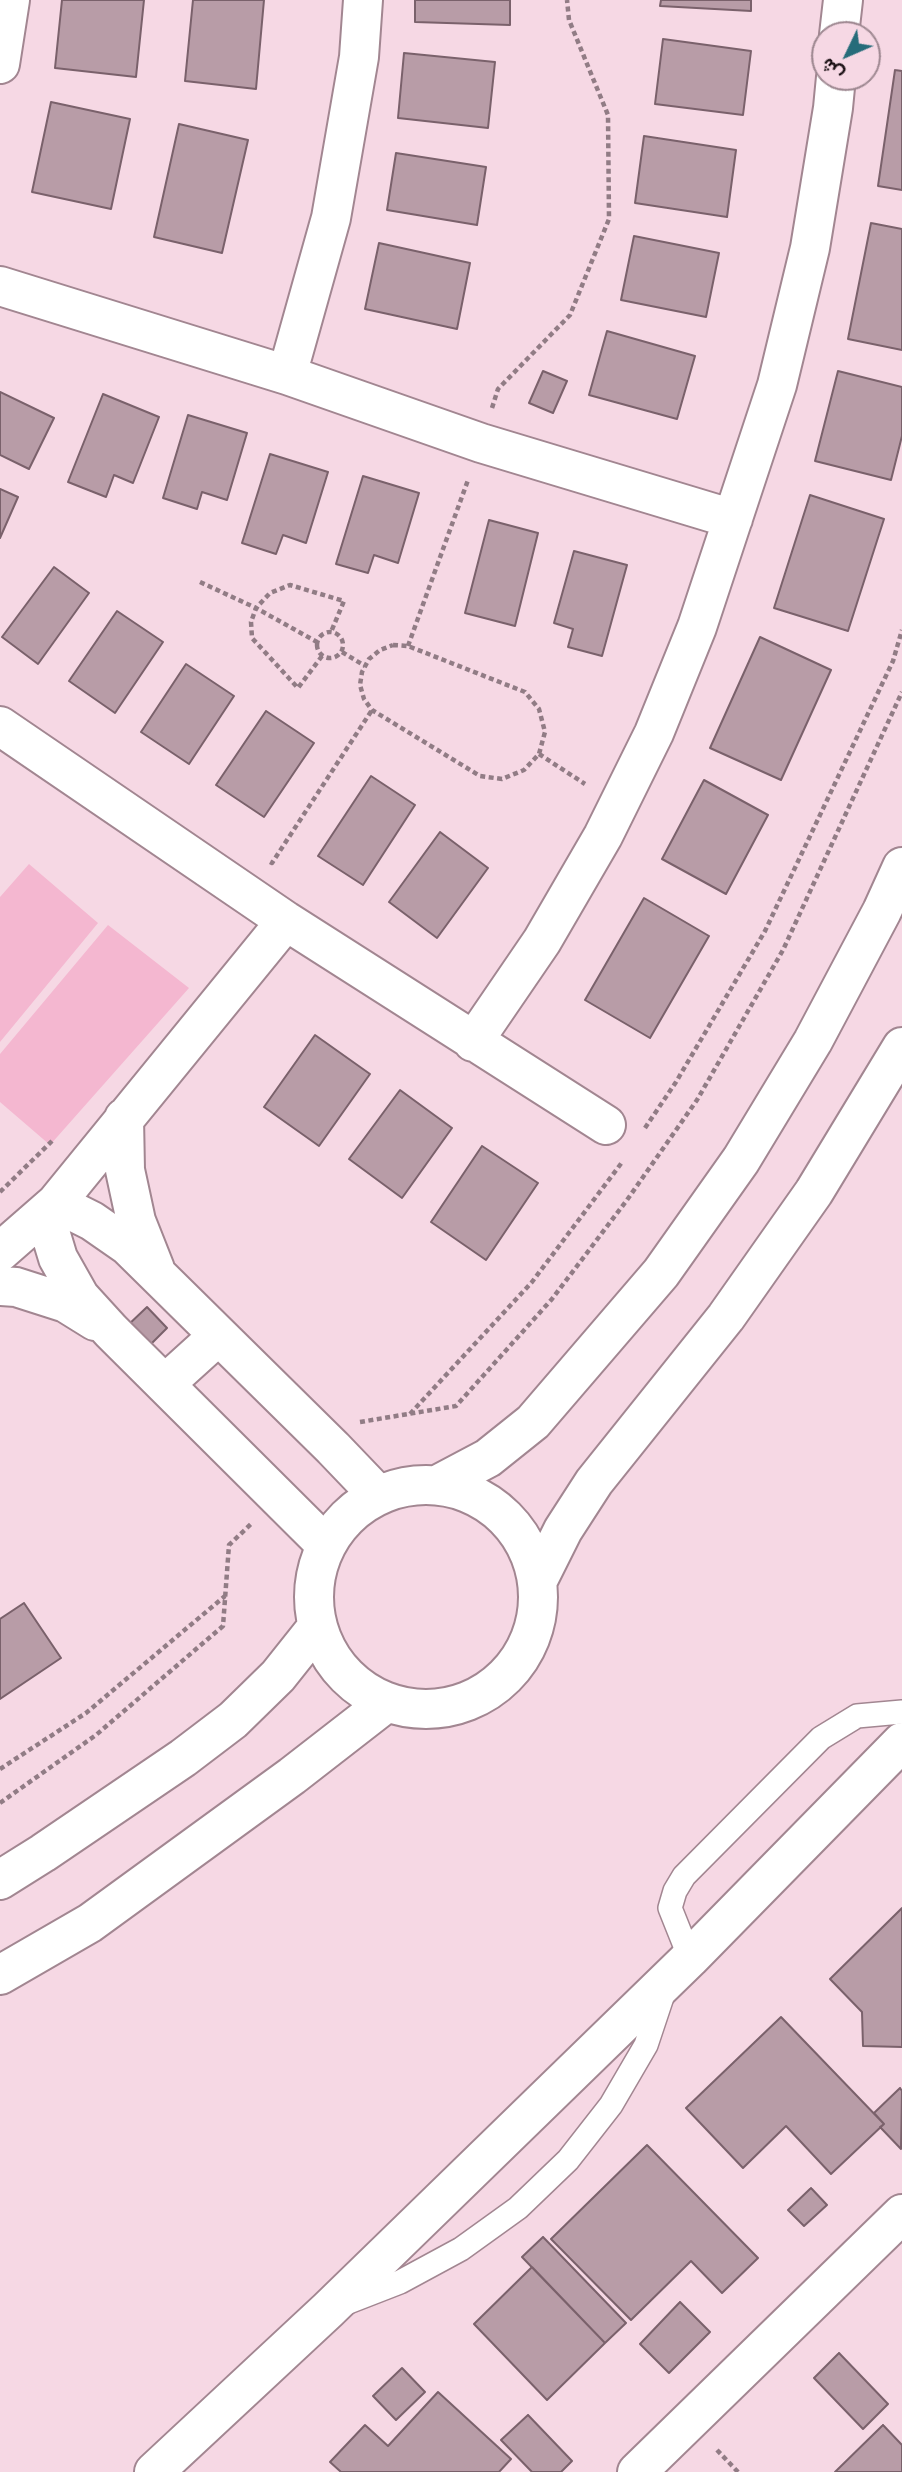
<!DOCTYPE html>
<html>
<head>
<meta charset="utf-8">
<style>
	body { margin:0 }
	#map { position:relative; width:902px; height:2472px; overflow:hidden; background:#f6d8e4; font-family:Roboto,Vazirmatn,sans-serif }
	canvas { display:block }
	.north { position:absolute; left:811px; top:21px; width:70px; height:70px; box-sizing:border-box; background:#f6d8e4; border:2px solid #9d8790; border-radius:50%; rotate:226deg; font-size:19px; font-weight:700; line-height:28px; text-align:center; color:#180e12 }
	.north::after { content:''; display:block; margin:auto; width:24px; height:32px; background:#266c7a; clip-path:polygon(50% 0,100% 100%,50% 72%,0 100%) }
</style>
</head>
<body>
<div id="map">
<canvas width="902" height="2472"></canvas>
<div class="north">ش</div>
</div>
<script>
const c = document.querySelector('canvas').getContext('2d');
c.lineJoin = 'round';
function fillPath(path, color) { c.fillStyle = color; c.fill(path, 'evenodd'); }
const toPath = rows => new Path2D(rows.map(r => 'M' + r).join(''));
function strokePath(path, color, width, dash) { c.strokeStyle = color; c.lineWidth = width; c.lineCap = dash ? 'butt' : 'round'; c.setLineDash(dash || []); c.stroke(path); }
const green = toPath([
	[29,864,98,923,0,1042,0,897],
	[108,925,189,988,50,1145,0,1102,0,1054]
]);
const building = toPath([
	[62,0,144,0,136,77,55,68,62,0],
	[193,0,264,0,256,89,185,81,193,0],
	[415,0,510,0,510,25,415,22,415,0],
	[661,0,751,0,751,11,660,6,661,0],
	[663,39,751,51,743,115,655,104,663,39],
	[404,53,495,62,488,128,398,118,404,53],
	[895,70,902,71,902,190,878,186,895,70],
	[51,102,130,119,111,209,32,192,51,102],
	[179,124,248,140,222,253,154,237,179,124],
	[644,136,736,150,727,217,635,203,644,136],
	[396,153,486,167,477,225,387,210,396,153],
	[871,223,902,229,902,350,848,339,871,223],
	[634,236,719,253,706,317,621,300,634,236],
	[379,243,470,263,457,329,365,309,379,243],
	[607,331,695,356,677,419,589,395,607,331],
	[543,371,567,381,553,413,529,403,543,371],
	[838,371,902,387,902,436,891,480,815,461,838,371],
	[0,392,54,418,29,469,0,455,0,392],
	[103,394,159,417,133,483,114,475,106,497,68,482,103,394],
	[188,415,247,433,227,500,202,492,197,509,163,498,188,415],
	[270,454,328,472,306,543,283,535,276,554,242,543,270,454],
	[363,476,419,493,398,563,374,555,368,573,336,564,363,476],
	[0,489,18,497,0,538,0,489],
	[810,495,884,519,848,631,774,608,810,495],
	[489,520,538,533,515,626,465,613,489,520],
	[574,551,627,565,602,656,568,647,573,629,554,623,574,551],
	[54,567,89,593,38,664,2,637,54,567],
	[117,611,163,642,115,713,69,681,117,611],
	[760,637,831,670,781,780,710,748,760,637],
	[186,664,234,696,189,764,141,732,186,664],
	[266,711,314,743,264,817,216,785,266,711],
	[371,776,415,805,363,885,318,856,371,776],
	[704,780,768,815,726,894,662,859,704,780],
	[440,832,488,868,437,938,389,902,440,832],
	[644,898,709,936,650,1038,585,1000,644,898],
	[315,1035,370,1074,319,1146,264,1107,315,1035],
	[400,1090,452,1128,402,1198,349,1159,400,1090],
	[482,1146,538,1183,486,1260,431,1222,482,1146],
	[147,1307,167,1328,146,1349,126,1327,147,1307],
	[24,1603,61,1658,0,1699,0,1619,24,1603],
	[902,1908,902,2047,863,2046,862,2012,830,1979,902,1908],
	[781,2017,884,2124,831,2174,786,2126,743,2168,686,2108,781,2017],
	[900,2088,902,2091,901,2149,880,2127,884,2124,874,2113,900,2088],
	[647,2145,758,2258,722,2293,691,2261,631,2320,551,2239,647,2145],
	[811,2188,827,2205,804,2226,788,2210,811,2188],
	[543,2237,626,2323,605,2343,522,2257,543,2237],
	[532,2267,605,2343,547,2400,474,2324,532,2267],
	[680,2302,710,2332,669,2373,640,2344,680,2302],
	[839,2353,888,2404,863,2429,814,2378,839,2353],
	[402,2368,425,2392,396,2420,373,2396,402,2368],
	[438,2392,511,2459,499,2472,341,2472,330,2462,365,2425,388,2446,438,2392],
	[528,2415,572,2461,561,2472,532,2472,501,2440,528,2415],
	[883,2425,902,2445,902,2472,835,2472,883,2425]
]);
const path = toPath([
	[492,408,498,389,570,315,609,219,608,115,569,20,567,0],
	[200,582,256,608,317,642],
	'317 645a13 13 0 1 1 26 0a13 13 0 1 1-26 0Z',
	[393,645,408,646,525,692,539,709,545,732,539,754,524,770,502,779,480,776,372,710,364,699,360,685,362,672,369,659,380,650,393,645],
	[408,646,468,480],
	[342,652,365,666],
	[322,656,298,688,252,638,251,622,256,608,270,593,290,585,344,601,331,632],
	[539,754,585,784],
	[270,862,272,863,372,710],
	[645,1128,676,1082,765,931,893,661,902,630],
	[0,1192,52,1141],
	[410,1414,532,1282,623,1161],
	[360,1422,456,1406,552,1299,627,1200,697,1100,783,950,902,692],
	[0,1769,86,1713,225,1596],
	[0,1803,96,1735,223,1626,229,1545,251,1524],
	[717,2450,738,2472]
]);
const lane = toPath([
	[690,1958,670,1908,675,1891,684,1876,821,1738,857,1716,902,1712],
	[346,2303,400,2282,461,2249,518,2208,568,2160,611,2105,646,2045,664,1991]
]);
const street = toPath([
	[839,35,843,0],
	[0,64,10,0],
	[0,286,287,375,481,443,733,519],
	[287,375,331,218,359,57,363,0],
	[0,726,286,921,606,1125],
	[473,1042,542,941,603,836,654,733,697,627,777,385,810,248,833,108,836,77],
	[124,1118,125,1170,136,1221,155,1269],
	[56,1203,92,1221,128,1246,333,1448,378,1495],
	[45,1215,58,1258,80,1297,111,1331,326,1545],
	[0,1252,56,1203,286,921],
	[0,1286,16,1287,66,1303,95,1321],
	[165,1384,218,1336],
	[637,2472,902,2214]
]);
const secondary = toPath([
	[437,1485,488,1458,533,1422,661,1273,741,1160,813,1041,882,911,902,867],
	'314 1597a112 112 0 1 1 224 0a112 112 0 1 1-224 0Z',
	[537,1582,563,1530,594,1482,726,1317,814,1192,902,1047],
	[0,1880,43,1853,183,1758,233,1720,278,1676,317,1627],
	[0,1975,90,1923,292,1776,386,1703],
	[154,2472,328,2310,690,1958,902,1742]
]);
fillPath(green, '#f4b7d0');
fillPath(building, '#b89ca7');
strokePath(building, '#7a616b', 2);
strokePath(lane, '#a28691', 26);
strokePath(street, '#a28691', 42);
strokePath(secondary, '#a28691', 42);
strokePath(path, '#917c85', 4.5, [5, 3.5]);
strokePath(lane, '#fff', 23);
strokePath(street, '#fff', 38);
strokePath(secondary, '#fff', 38);
</script>
</body>
</html>
